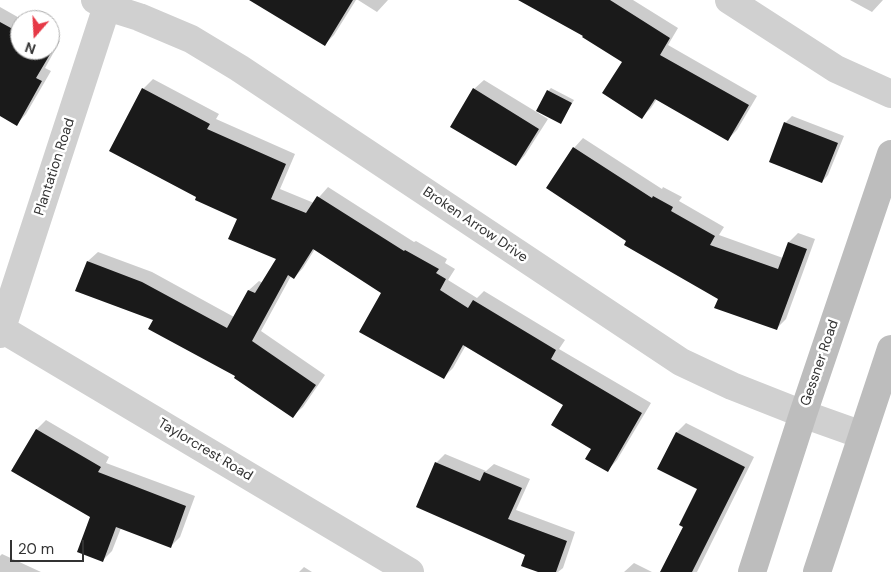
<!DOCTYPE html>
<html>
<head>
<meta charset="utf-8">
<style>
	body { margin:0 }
	#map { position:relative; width:891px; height:572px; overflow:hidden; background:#fff; font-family:"DM Sans",sans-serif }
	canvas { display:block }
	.north { position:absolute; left:10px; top:10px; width:50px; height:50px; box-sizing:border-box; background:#fff; border:1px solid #adadad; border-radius:50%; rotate:199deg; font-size:14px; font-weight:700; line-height:20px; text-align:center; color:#333 }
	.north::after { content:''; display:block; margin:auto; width:18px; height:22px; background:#e63946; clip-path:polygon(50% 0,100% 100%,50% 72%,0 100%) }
	.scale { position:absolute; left:10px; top:540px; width:74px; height:22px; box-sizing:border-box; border:2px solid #333; border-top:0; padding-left:6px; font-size:15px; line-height:18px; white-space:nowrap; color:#333; -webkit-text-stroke:4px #fff; paint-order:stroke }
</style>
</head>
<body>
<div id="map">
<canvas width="891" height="572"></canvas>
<div class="north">N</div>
<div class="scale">20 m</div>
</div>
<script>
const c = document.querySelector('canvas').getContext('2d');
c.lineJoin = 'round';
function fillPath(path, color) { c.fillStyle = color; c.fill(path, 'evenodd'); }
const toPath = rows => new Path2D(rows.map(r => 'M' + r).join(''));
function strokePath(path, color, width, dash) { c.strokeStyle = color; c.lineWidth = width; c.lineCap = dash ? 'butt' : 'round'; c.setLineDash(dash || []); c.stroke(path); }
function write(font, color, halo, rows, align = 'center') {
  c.font = font + ' "DM Sans",sans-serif'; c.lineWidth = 5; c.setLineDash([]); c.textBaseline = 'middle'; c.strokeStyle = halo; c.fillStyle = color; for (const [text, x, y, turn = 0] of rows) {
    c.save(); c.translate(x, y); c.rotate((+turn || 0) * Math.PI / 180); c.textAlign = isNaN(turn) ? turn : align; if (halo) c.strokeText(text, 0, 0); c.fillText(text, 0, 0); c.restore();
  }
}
const shadow = toPath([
	[266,0,356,0,334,35,324,45],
	[358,0,388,0,377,12],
	[520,0,633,0,678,28,668,45,757,96,737,130,728,139,657,99,651,108,642,117,624,62,585,36],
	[850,0,883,0,872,12],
	[0,7,23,20,20,20,20,50,50,50,50,35,60,41,45,68,51,71,26,114,17,124,0,115],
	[153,79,219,114,216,119,295,154,280,189,314,203,328,187,414,242,416,241,447,259,445,263,455,269,448,280,477,298,484,291,565,340,559,349,651,403,617,460,608,470,565,405,466,345,453,368,443,378,382,292,315,249,303,268,294,278,291,276,261,331,325,375,303,407,293,416,154,319,88,261,98,252,152,272,234,317,249,290,259,281,263,283,278,259,238,218,111,150,143,89],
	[484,80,548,119,525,155,516,165,474,89],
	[551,88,574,100,561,122,548,91],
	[792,116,844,136,828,175,822,182,785,123],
	[583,138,662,189,663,187,682,197,679,201,724,227,719,235,783,258,789,242,798,233,815,239,786,319,776,329,719,298,628,240,574,148],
	[46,420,109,457,106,463,195,496,180,537,171,546,121,528,112,551,103,560,91,516,36,430],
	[686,423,754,457,697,572,661,572,684,526,699,489,658,468,677,432],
	[445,454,486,471,494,464,530,479,516,510,575,532,563,568,558,572,542,572,526,554,436,463],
	[2,554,41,572,0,572,0,556],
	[634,563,652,572,624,572],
	[304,567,312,572,299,572]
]);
const building = toPath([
	[249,0,353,0,325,46],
	[518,0,610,0,670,38,660,55,749,105,728,141,655,99,642,119,602,93,622,62,582,37,583,36],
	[0,22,20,33,20,50,52,51,36,78,42,81,17,126,0,116],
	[142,88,210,124,207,129,286,164,271,199,306,213,317,196,404,251,405,250,439,269,436,273,446,279,440,290,468,308,473,300,556,350,551,359,642,413,608,472,585,459,591,449,551,425,563,405,463,345,444,379,359,332,381,293,313,249,294,279,288,275,252,341,316,385,293,418,234,378,235,376,148,329,153,320,75,291,87,261,142,282,227,328,248,290,255,293,276,259,228,239,237,219,195,200,196,197,109,151],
	[473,88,539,129,516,166,450,127],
	[547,90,572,103,561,124,536,111],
	[784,122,838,143,822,183,769,162],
	[573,147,652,198,653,196,673,207,671,211,715,236,710,245,778,269,788,242,807,249,777,330,714,308,718,299,624,245,626,241,546,188],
	[36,429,101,467,98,472,186,506,171,548,116,527,103,562,77,552,90,517,11,471],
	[676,432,745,467,692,572,660,572,683,527,679,525,697,489,657,469],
	[435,462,480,481,484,472,522,488,508,519,567,541,556,572,538,572,521,566,525,555,416,507]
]);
const street = toPath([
	[95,0,107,7,139,17,191,39,239,68,681,362,732,386,803,414,862,435],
	[729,0,836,69,891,94],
	[0,328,410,572],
	[0,334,109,0]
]);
const secondary = toPath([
	[752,572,803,414,891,154],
	[817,572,891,349]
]);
const streetNames = [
	["Plantation Road",55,167,-72],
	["Broken Arrow Drive",475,225,34],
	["Gessner Road",820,363,-71],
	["Taylorcrest Road",205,450,31]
];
fillPath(shadow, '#0003');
fillPath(building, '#1a1a1a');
strokePath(street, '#d0d0d0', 28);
strokePath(secondary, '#bdbdbd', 28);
write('14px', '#333', '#fff', streetNames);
</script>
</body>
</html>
